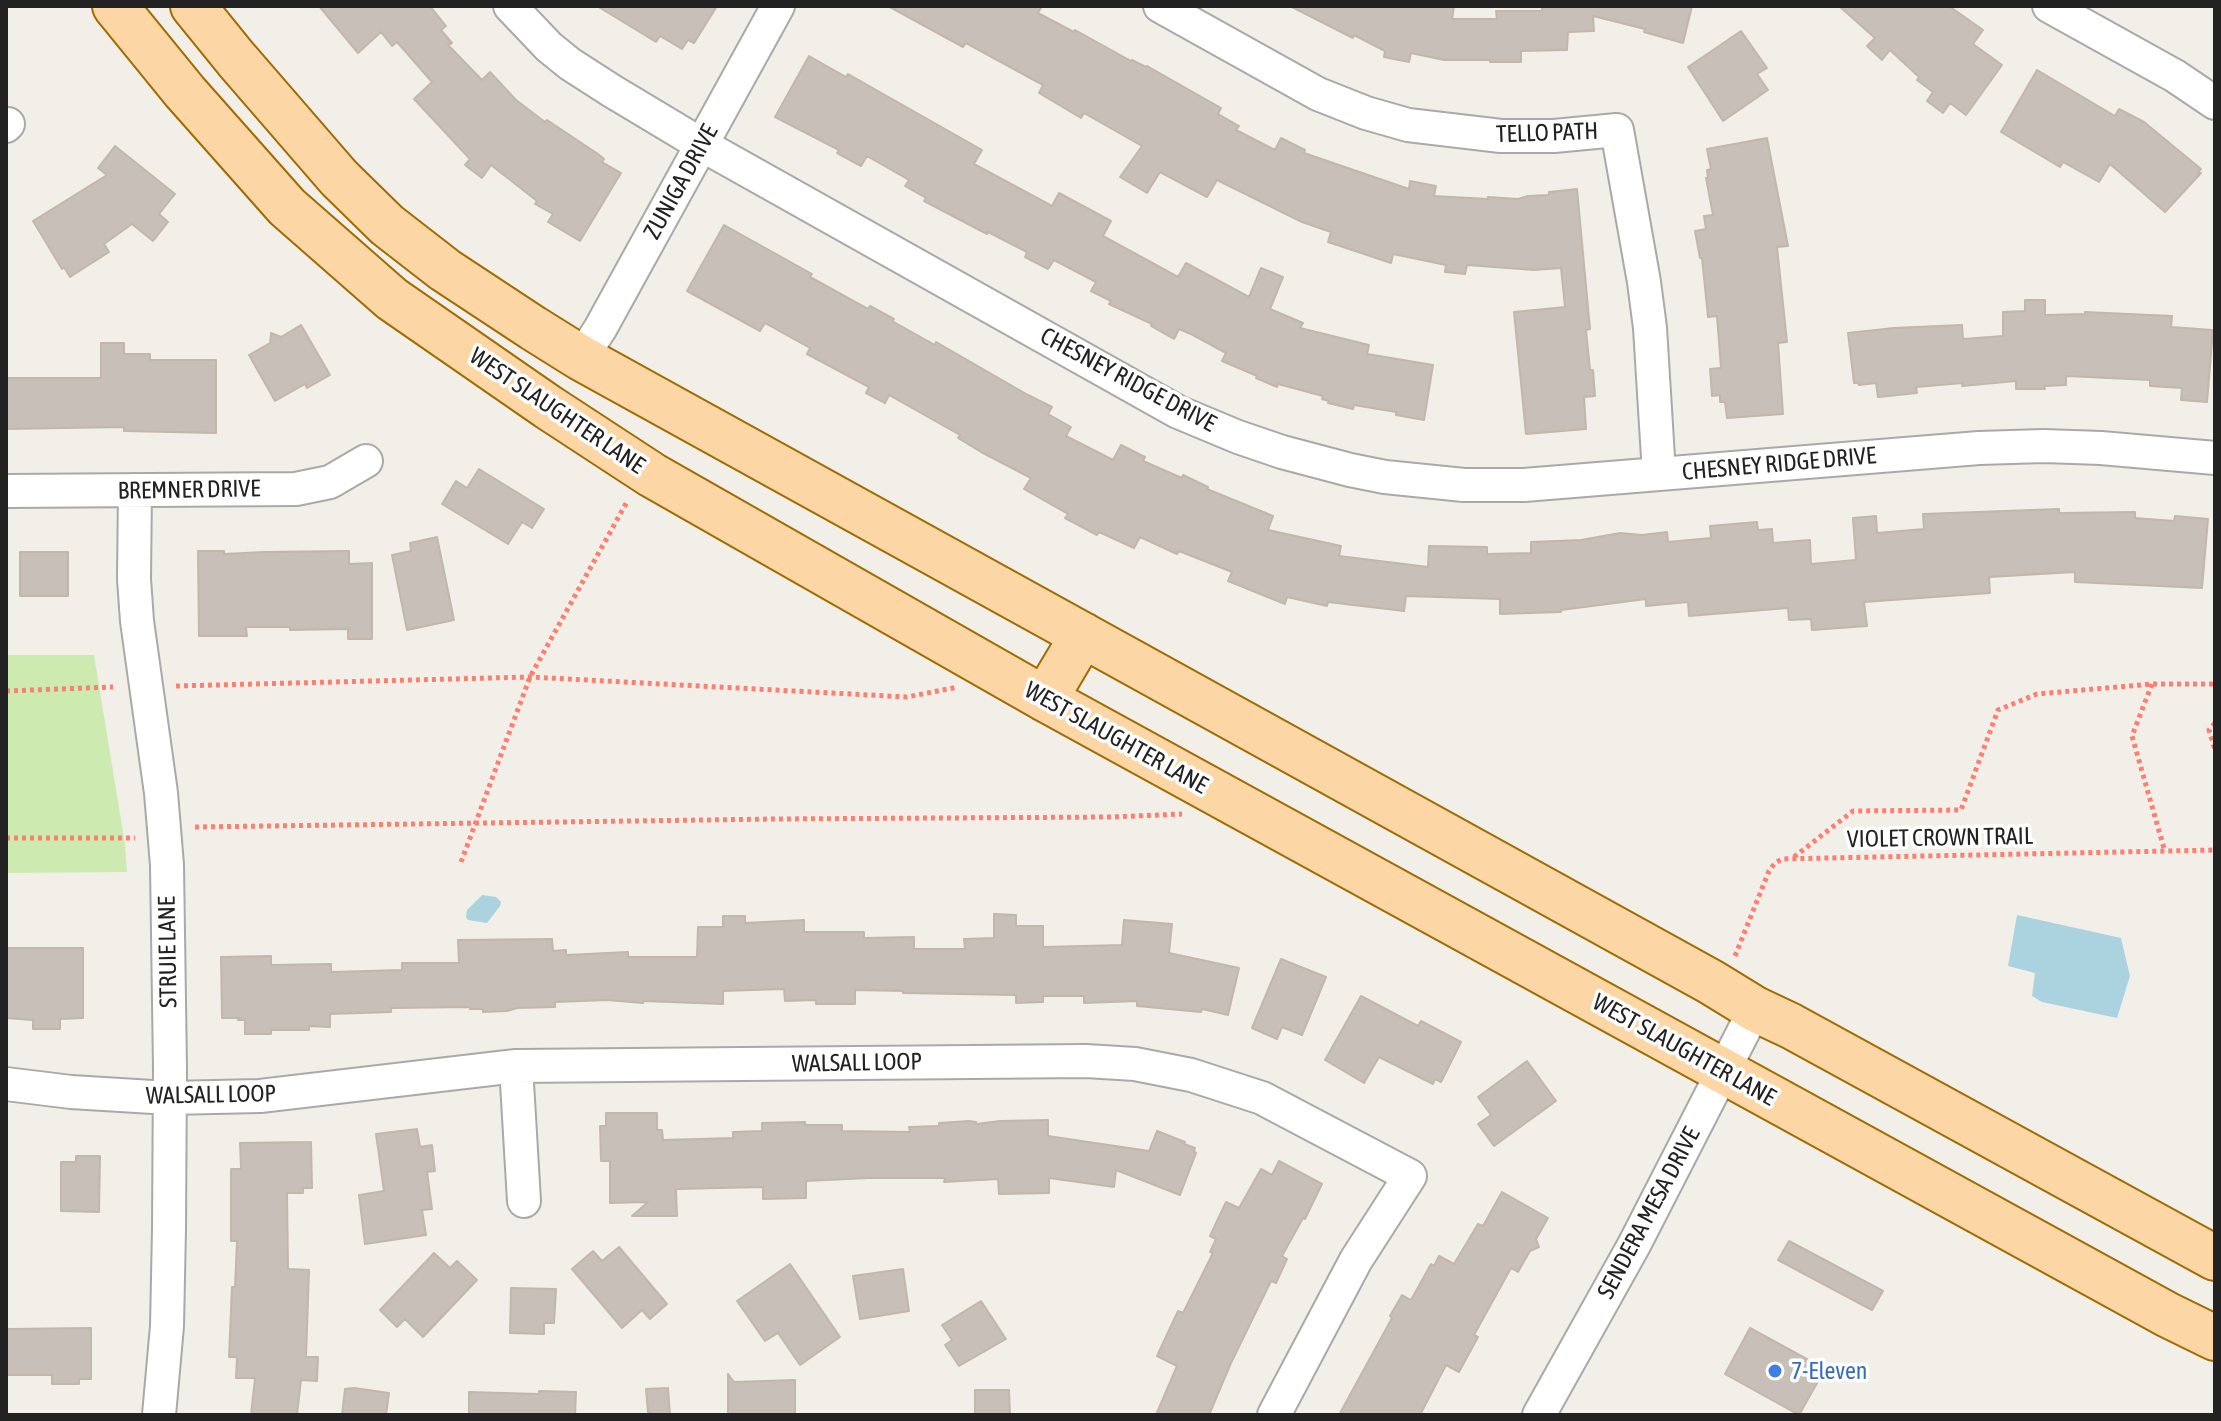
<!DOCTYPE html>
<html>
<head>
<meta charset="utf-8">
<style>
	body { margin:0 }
	#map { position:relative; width:2221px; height:1421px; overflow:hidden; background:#f2efe9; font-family:"Asap Condensed",sans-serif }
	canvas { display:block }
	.frame { position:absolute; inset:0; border:8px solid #222; pointer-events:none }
</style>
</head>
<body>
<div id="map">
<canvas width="2221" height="1421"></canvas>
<div class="frame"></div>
</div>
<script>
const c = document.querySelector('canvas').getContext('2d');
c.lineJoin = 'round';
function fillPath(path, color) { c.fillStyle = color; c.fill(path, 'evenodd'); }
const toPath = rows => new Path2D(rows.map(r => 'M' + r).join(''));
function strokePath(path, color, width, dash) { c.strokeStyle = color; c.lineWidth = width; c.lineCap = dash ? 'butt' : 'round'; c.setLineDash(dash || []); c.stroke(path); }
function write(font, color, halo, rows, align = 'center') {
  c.font = font + ' "Asap Condensed",sans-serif'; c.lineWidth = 7; c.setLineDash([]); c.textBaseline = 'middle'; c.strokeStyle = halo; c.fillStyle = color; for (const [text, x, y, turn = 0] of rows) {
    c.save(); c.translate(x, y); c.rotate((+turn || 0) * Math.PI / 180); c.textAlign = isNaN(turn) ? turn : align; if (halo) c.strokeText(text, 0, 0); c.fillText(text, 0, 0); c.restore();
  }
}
const grass = toPath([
	[6,655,94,655,125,844,127,872,6,873]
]);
const water = toPath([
	[482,895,496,897,501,902,500,906,487,923,468,920,466,917,467,910],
	[2017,915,2121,938,2130,976,2117,1018,2042,1002,2032,996,2035,973,2008,966]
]);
const building = toPath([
	[319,6,430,6,446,26,441,30,452,43,448,45,482,80,490,72,516,100,545,122,547,120,598,154,604,159,602,162,621,173,580,241,548,222,553,214,535,204,537,201,491,165,482,178,465,165,470,159,414,99,432,82,397,42,392,46,381,32,358,53,319,6],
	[597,6,717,6,694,43,688,40,682,49,660,36,656,42,597,6],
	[888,6,1042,6,1038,13,1074,32,1075,30,1131,61,1132,60,1146,67,1147,66,1221,108,1218,114,1239,126,1236,130,1275,150,1281,138,1305,150,1304,153,1409,189,1410,181,1436,186,1434,196,1488,199,1488,197,1518,199,1528,196,1549,195,1549,192,1577,189,1590,329,1586,330,1590,370,1593,370,1595,396,1584,397,1586,429,1526,434,1514,312,1565,307,1561,268,1534,270,1467,265,1465,274,1445,272,1446,265,1393,254,1391,263,1328,242,1331,232,1302,222,1217,180,1207,197,1160,172,1147,193,1120,177,1142,146,1084,113,1081,118,1039,93,1043,85,966,43,963,47,888,6],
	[1290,6,1454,6,1452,19,1497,19,1496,11,1542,11,1542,6,1692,6,1683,43,1644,32,1645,29,1593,16,1594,31,1568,32,1567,50,1521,51,1521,62,1490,62,1490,60,1444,60,1411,53,1409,62,1384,57,1385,51,1354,35,1353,38,1341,32,1290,6],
	[1839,6,1949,6,1983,30,1973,44,2002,65,1966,115,1950,103,1943,113,1927,101,1933,92,1917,80,1919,77,1890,50,1882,60,1867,46,1875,38,1839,6],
	[1741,31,1767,68,1757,74,1768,90,1723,121,1688,67,1741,31],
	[809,56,846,77,848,74,982,150,974,164,1052,206,1059,193,1111,221,1103,236,1178,277,1186,263,1249,297,1261,268,1283,277,1270,309,1303,323,1300,328,1369,345,1367,354,1433,365,1424,420,1396,415,1396,412,1354,405,1353,409,1328,403,1329,401,1322,399,1323,396,1278,384,1277,387,1256,378,1257,376,1222,361,1226,353,1193,335,1179,329,1174,339,1151,326,1152,324,1109,304,1111,301,1091,291,1096,282,1054,260,1048,269,1025,257,1027,252,988,232,987,234,924,201,926,198,905,186,909,180,867,156,861,166,837,153,839,150,775,117,809,56],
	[2037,70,2115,116,2119,109,2144,122,2201,169,2198,172,2201,173,2165,212,2110,164,2099,182,2063,162,2060,167,2001,132,2037,70],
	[1767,138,1788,246,1777,247,1787,342,1778,343,1783,414,1727,418,1725,402,1720,402,1720,395,1712,396,1710,369,1721,368,1717,316,1708,317,1702,258,1700,258,1695,231,1706,229,1704,216,1713,215,1706,178,1708,178,1707,170,1711,169,1707,149,1767,138],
	[115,146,175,194,159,214,168,222,153,241,132,224,104,244,109,252,70,277,64,267,62,269,33,221,107,175,98,168,115,146],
	[724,225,812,274,810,277,868,309,870,306,894,319,892,321,935,345,936,342,1028,395,1052,407,1048,414,1071,427,1066,436,1113,460,1121,445,1145,457,1143,461,1182,478,1183,475,1208,487,1207,489,1273,516,1268,530,1341,546,1339,556,1428,567,1429,546,1487,547,1487,554,1531,553,1531,542,1581,540,1620,533,1642,535,1667,532,1668,542,1711,538,1710,526,1757,522,1758,530,1772,529,1773,543,1810,540,1811,564,1856,560,1853,518,1876,516,1877,533,1924,529,1923,514,2059,509,2059,513,2135,512,2135,518,2174,521,2175,516,2208,519,2202,588,2075,582,2075,572,1989,577,1990,593,1864,602,1867,626,1812,630,1811,619,1789,620,1788,608,1689,616,1688,602,1646,606,1646,599,1561,610,1561,612,1500,614,1500,599,1406,596,1404,611,1328,602,1327,606,1287,597,1285,604,1228,581,1232,572,1179,551,1177,554,1140,537,1134,548,1099,532,1097,535,1065,518,1068,514,1024,489,1031,478,981,452,958,438,960,435,889,395,885,403,866,393,869,387,807,354,810,348,765,323,760,331,687,291,724,225],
	[2025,300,2045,300,2045,315,2085,314,2085,312,2172,316,2171,327,2213,330,2207,402,2181,400,2182,388,2150,386,2150,380,2066,376,2066,385,2044,386,2045,389,2016,389,2016,381,1962,386,1963,383,1916,387,1917,393,1878,397,1876,383,1859,385,1858,383,1854,383,1848,333,1894,328,1962,325,1963,339,2003,336,2003,312,2025,311,2025,300],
	[301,325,330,375,307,388,305,384,275,401,249,355,270,343,271,333,281,337,301,325],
	[101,343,124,343,124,354,150,354,150,360,216,360,216,433,124,431,124,427,6,429,6,378,101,378,101,343],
	[479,469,544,509,532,528,522,522,508,544,442,504,456,481,467,488,479,469],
	[437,537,454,620,407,630,392,555,411,551,410,543,437,537],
	[198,551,224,551,224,554,264,552,349,551,349,564,372,563,372,639,348,639,348,629,290,630,290,627,246,627,247,636,199,636,198,551],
	[20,552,68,552,68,596,20,596,20,552],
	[994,914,1016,915,1016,926,1043,926,1043,947,1122,945,1124,920,1172,924,1169,953,1239,968,1228,1015,1202,1009,1201,1012,1137,1006,1137,1001,1084,1003,1084,996,1043,996,1043,1002,1016,1003,1016,995,903,993,903,991,855,990,855,1004,816,1004,816,1000,785,1001,784,989,723,991,723,1004,643,1001,643,1003,607,1000,555,1002,555,1007,517,1008,507,1011,483,1012,483,1009,470,1009,470,1007,391,1008,391,1012,330,1014,330,1027,309,1026,309,1030,271,1030,271,1034,245,1034,245,1020,238,1020,240,1018,222,1018,221,957,271,956,271,965,331,964,331,972,402,970,402,963,459,963,458,940,552,939,553,951,566,950,566,955,628,952,628,957,697,957,698,927,723,927,723,916,745,916,745,923,804,920,804,932,864,932,864,938,914,937,914,949,965,949,964,939,994,938,994,914],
	[6,948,83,948,83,1018,60,1019,60,1029,33,1029,33,1020,6,1018,6,948],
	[1281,959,1326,977,1302,1035,1282,1027,1277,1039,1252,1028,1281,959],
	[1361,996,1418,1026,1421,1021,1461,1042,1441,1082,1435,1079,1433,1084,1379,1057,1364,1083,1325,1060,1361,996],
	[1527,1061,1556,1101,1494,1146,1478,1124,1491,1115,1478,1097,1527,1061],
	[606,1113,657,1113,657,1130,662,1130,663,1140,733,1138,733,1132,762,1131,762,1123,805,1122,805,1125,842,1125,842,1131,910,1132,909,1127,939,1126,939,1123,969,1121,976,1122,976,1124,1000,1121,1048,1120,1048,1136,1149,1151,1157,1131,1185,1142,1184,1144,1195,1148,1194,1152,1196,1153,1180,1195,1116,1170,1114,1187,1049,1178,1049,1193,999,1194,998,1179,944,1182,945,1178,868,1178,806,1181,806,1198,763,1199,763,1187,676,1189,677,1216,632,1216,648,1202,610,1203,610,1161,601,1161,600,1126,606,1126,606,1113],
	[417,1129,420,1147,432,1145,435,1171,427,1172,432,1209,422,1210,426,1235,365,1244,359,1195,384,1191,376,1134,417,1129],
	[311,1142,312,1188,303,1188,303,1193,287,1193,288,1269,309,1270,306,1357,318,1357,317,1381,301,1380,297,1415,251,1415,255,1378,236,1378,237,1357,229,1357,232,1287,235,1287,237,1241,231,1241,231,1169,241,1169,240,1143,311,1142],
	[76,1156,100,1156,99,1212,61,1211,61,1162,76,1162,76,1156],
	[1279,1161,1322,1184,1305,1219,1303,1218,1282,1256,1287,1259,1276,1283,1271,1281,1231,1363,1209,1415,1156,1415,1177,1366,1157,1356,1178,1311,1183,1313,1213,1253,1210,1252,1216,1239,1210,1236,1226,1202,1239,1208,1261,1169,1272,1175,1279,1161],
	[1502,1192,1548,1218,1536,1239,1539,1247,1530,1251,1518,1272,1511,1268,1474,1335,1478,1337,1459,1372,1446,1365,1420,1415,1339,1415,1392,1318,1390,1316,1402,1295,1411,1300,1431,1264,1434,1266,1439,1256,1454,1264,1478,1224,1483,1226,1502,1192],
	[1789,1241,1883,1291,1872,1310,1778,1260,1789,1241],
	[619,1247,667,1304,650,1319,642,1310,622,1328,572,1269,593,1251,602,1261,619,1247],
	[434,1253,450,1268,457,1261,477,1280,423,1337,405,1319,397,1327,380,1310,434,1253],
	[790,1264,840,1337,800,1365,778,1333,765,1341,737,1301,790,1264],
	[903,1269,909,1311,860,1319,853,1276,903,1269],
	[511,1288,556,1289,554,1323,544,1323,544,1334,510,1333,511,1288],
	[981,1301,1006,1339,959,1366,945,1345,952,1340,942,1325,981,1301],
	[91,1328,91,1379,79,1379,79,1384,52,1384,52,1375,6,1375,6,1329,91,1328],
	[1750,1328,1825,1369,1799,1415,1725,1374,1750,1328],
	[728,1374,734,1382,795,1380,795,1415,728,1414,728,1374],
	[354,1388,389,1393,386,1415,342,1415,345,1389,354,1388],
	[668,1388,670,1415,650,1415,650,1412,648,1412,646,1389,668,1388],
	[975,1390,1009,1390,1010,1415,975,1415,975,1390],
	[539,1391,576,1392,575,1415,469,1415,469,1392,539,1394,539,1391]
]);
const path = toPath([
	[2152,684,2132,736,2165,852],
	[176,686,530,677,907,697,958,687],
	[6,691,113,687],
	[2215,723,2209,730,2215,750],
	[195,827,776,819,1111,817,1182,814],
	[6,838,135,838],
	[1794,857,1853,811,1961,810,1998,710,2037,694,2152,684,2215,684],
	[461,862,530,677,628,500],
	[1735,956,1769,871,1775,863,1782,859,2215,850]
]);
const street = toPath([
	[510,6,549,47,570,64,612,91,702,145,1178,412,1238,437,1282,452,1350,470,1385,477,1464,485,1524,485,1979,448,2044,446,2101,448,2215,458],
	[1160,6,1318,94,1366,113,1408,125,1501,136,1554,136,1617,130,1644,282,1650,328,1659,474],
	[2049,6,2175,76,2215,103],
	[6,126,8,124],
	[581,358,600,329,778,6],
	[135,490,134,579,137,621,161,793,167,865,170,1069,169,1229,167,1326,159,1415],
	[6,491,296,489,330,482,366,461],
	[516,1066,524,1201],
	[6,1084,71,1092,169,1098,260,1096,516,1066,1086,1061,1135,1064,1191,1075,1262,1098,1410,1176,1356,1260,1274,1415],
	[1539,1415,1634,1245,1755,1009]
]);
const primary = toPath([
	[115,6,185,92,287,207,392,299,548,407,652,475,1045,699,2168,1315,2215,1338],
	[193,6,236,59,339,178,387,225,445,270,533,328,581,358,1711,982,1755,1009,1791,1026,2215,1258],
	[1045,699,1083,635]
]);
const markers = [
	[1775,1371,8,"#3f7fe0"]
];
const streetNames = [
	["TELLO PATH",1547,133,-2],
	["ZUNIGA DRIVE",681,182,-61],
	["CHESNEY RIDGE DRIVE",1128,380,28],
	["WEST SLAUGHTER LANE",557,411,34],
	["CHESNEY RIDGE DRIVE",1779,464,-5],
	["BREMNER DRIVE",189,490,-1],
	["WEST SLAUGHTER LANE",1116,738,29],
	["VIOLET CROWN TRAIL",1940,838,-1],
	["STRUIE LANE",168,952,-91],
	["WEST SLAUGHTER LANE",1684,1050,29],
	["WALSALL LOOP",857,1063,-1],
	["WALSALL LOOP",211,1095,-1],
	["SENDERA MESA DRIVE",1649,1213,-62]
];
const shopNames = [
	["7-Eleven",1791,1371]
];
fillPath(grass, '#cdebb0');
fillPath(water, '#aad3df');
fillPath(building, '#c7bfb8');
strokePath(building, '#c4b6ab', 2);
strokePath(street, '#a9a9a9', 36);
strokePath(primary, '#a06b00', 48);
strokePath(path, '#fa8072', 5, [4, 4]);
strokePath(street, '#fff', 32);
strokePath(primary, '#fcd6a4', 44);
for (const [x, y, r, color] of markers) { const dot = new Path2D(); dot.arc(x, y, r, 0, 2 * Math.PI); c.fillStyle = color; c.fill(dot); strokePath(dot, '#fff', 3); }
write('24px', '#222', '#fff', streetNames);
write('24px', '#366cbe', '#fff', shopNames, 'left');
</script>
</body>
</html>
